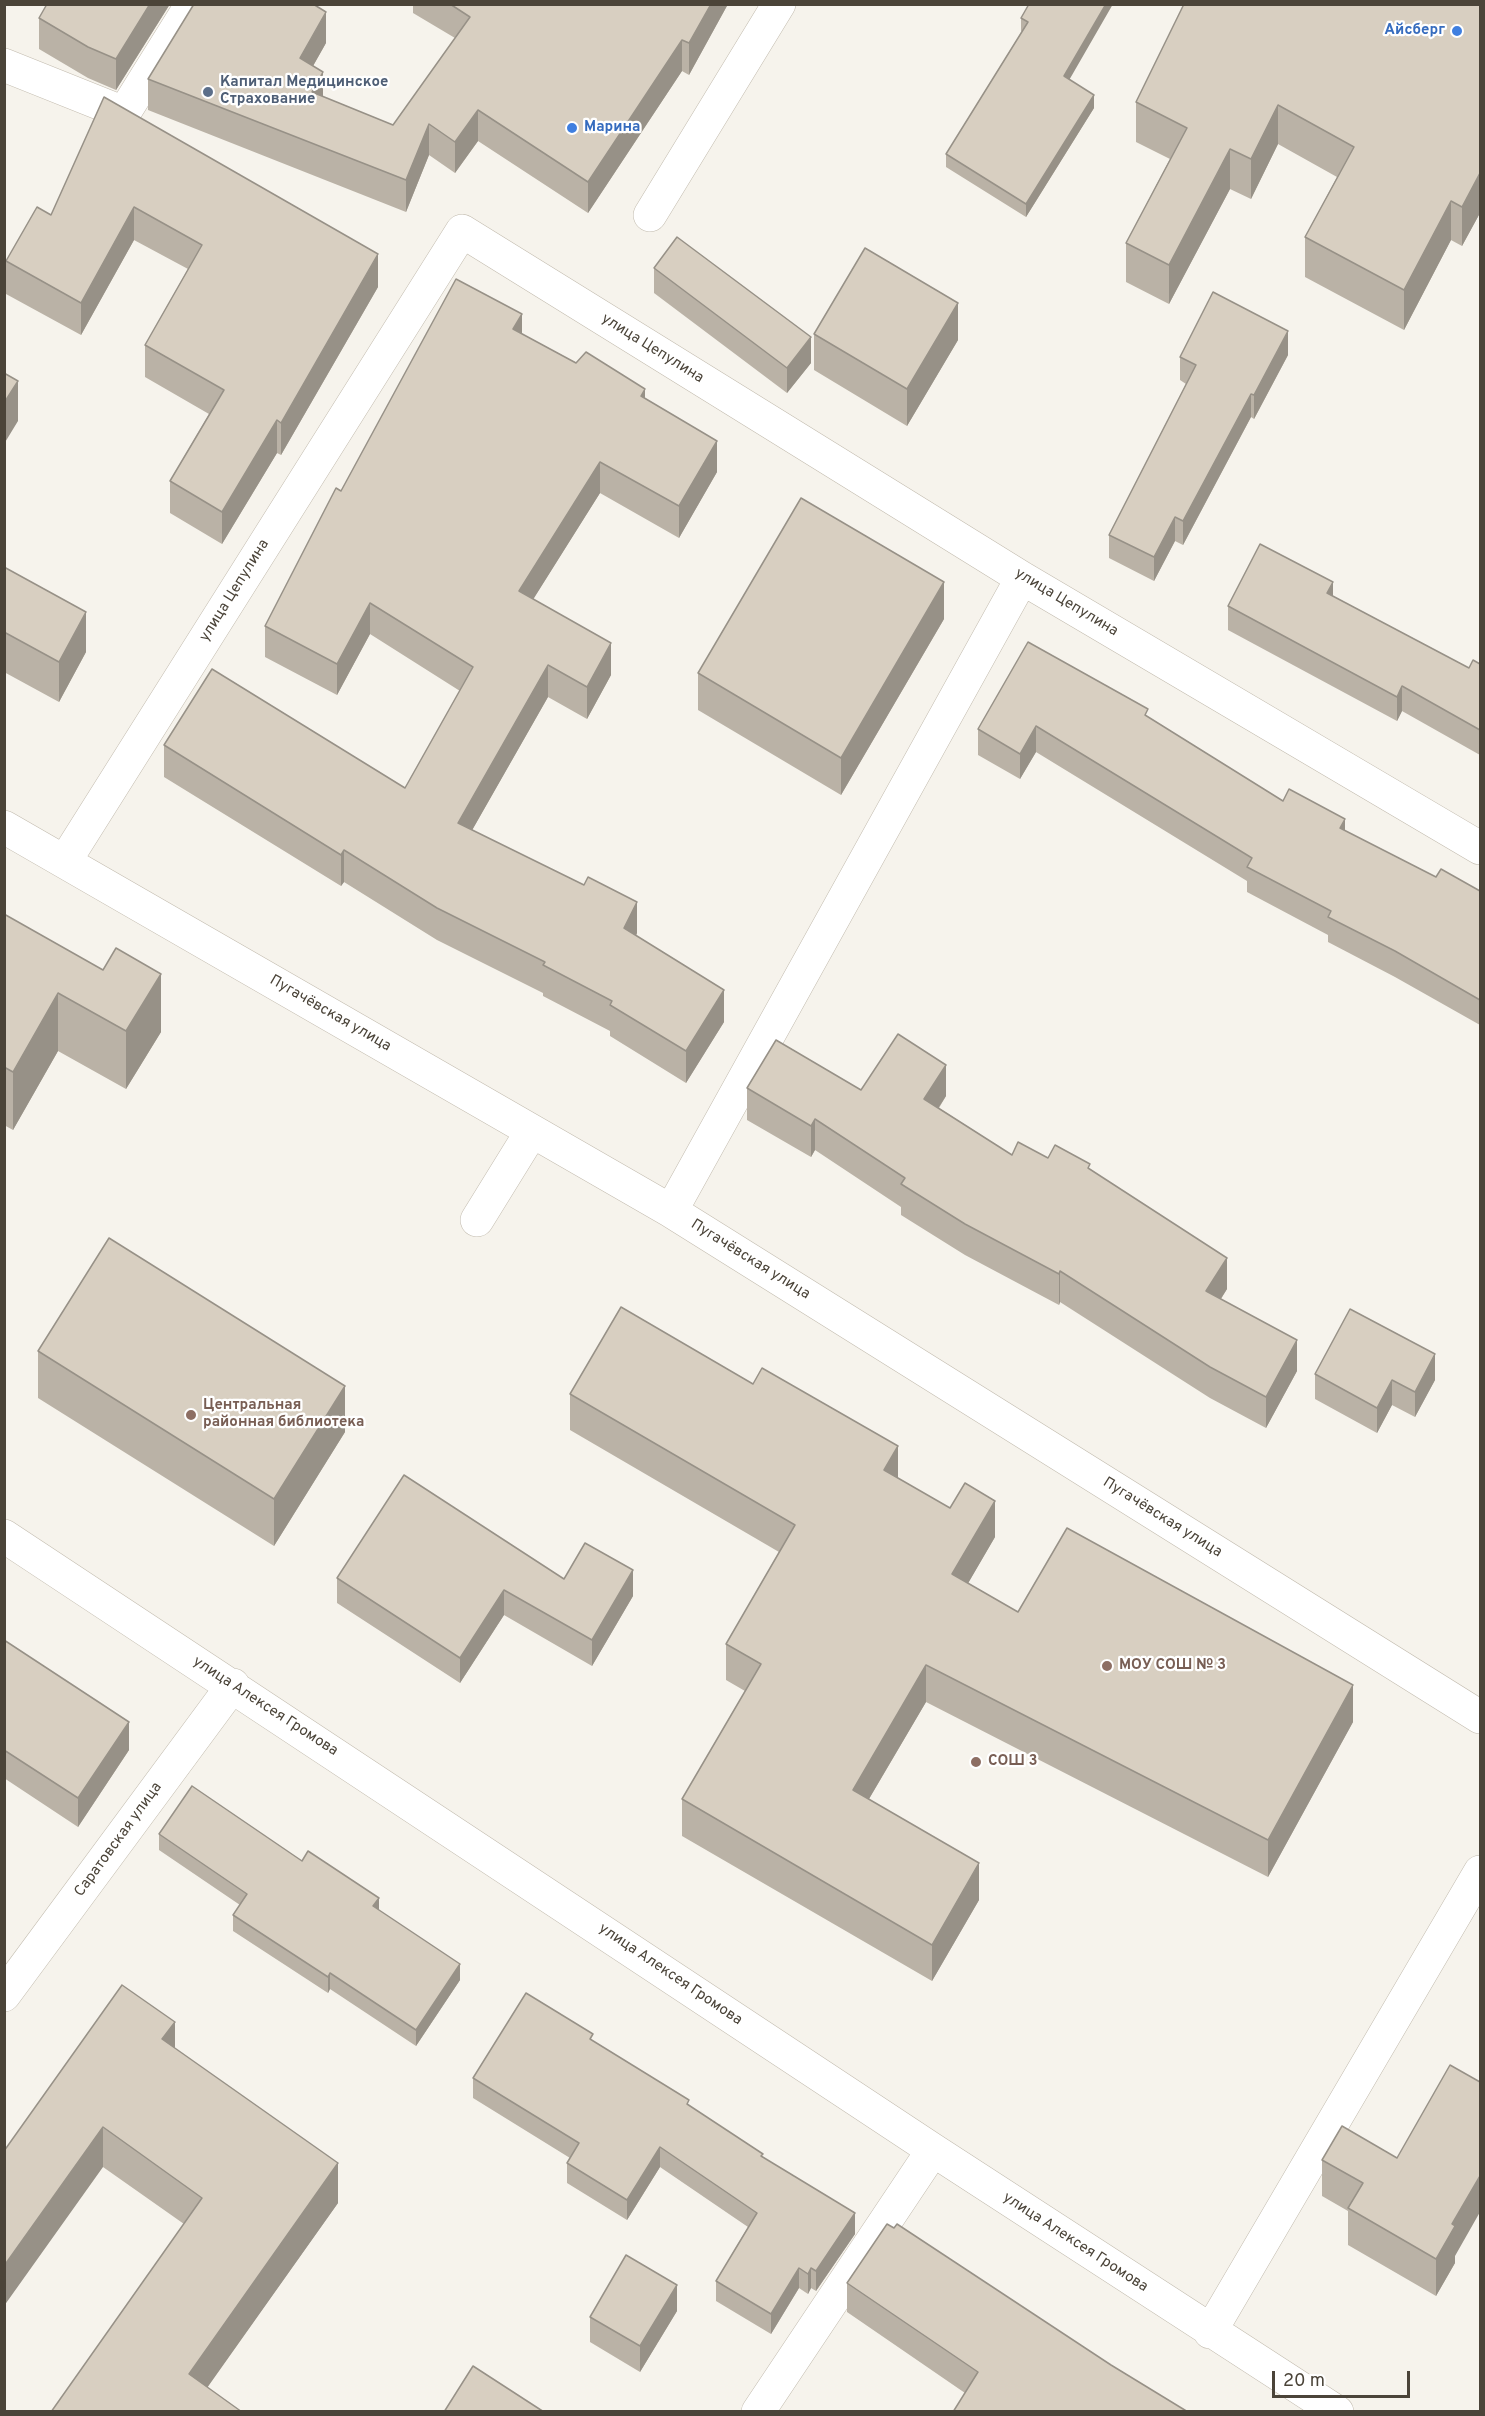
<!DOCTYPE html>
<html>
<head>
<meta charset="utf-8">
<style>
	body { margin:0 }
	#map { position:relative; width:1485px; height:2416px; overflow:hidden; background:#f6f3ec; font-family:Overpass,sans-serif }
	canvas { display:block }
	.frame { position:absolute; inset:0; border:6px solid #4b4439; pointer-events:none }
	.scale { position:absolute; left:1272px; top:2371px; width:138px; height:27px; box-sizing:border-box; border:3px solid #4b4439; border-top:0; padding-left:8px; font-size:18px; line-height:21px; white-space:nowrap; color:#4b4439; -webkit-text-stroke:4px #fff; paint-order:stroke }
</style>
</head>
<body>
<div id="map">
<canvas width="1485" height="2416"></canvas>
<div class="frame"></div>
<div class="scale">20 m</div>
</div>
<script>
const c = document.querySelector('canvas').getContext('2d');
c.lineJoin = 'round';
const toPath = rows => new Path2D(rows.map(r => 'M' + r).join(''));
function strokePath(path, color, width, dash) { c.strokeStyle = color; c.lineWidth = width; c.lineCap = dash ? 'butt' : 'round'; c.setLineDash(dash || []); c.stroke(path); }
function fillPath(path, color) { c.fillStyle = color; c.fill(path, 'evenodd'); }
function write(font, color, halo, rows, align = 'center') {
  c.font = font + ' Overpass,sans-serif'; c.lineWidth = 4.5; c.setLineDash([]); c.textBaseline = 'middle'; c.strokeStyle = halo; c.fillStyle = color; for (const [text, x, y, turn = 0] of rows) {
    c.save(); c.translate(x, y); c.rotate((+turn || 0) * Math.PI / 180); c.textAlign = isNaN(turn) ? turn : align; if (halo) c.strokeText(text, 0, 0); c.fillText(text, 0, 0); c.restore();
  }
}
const minor = toPath([
	[4,65,124,113,192,4],
	[650,215,779,4],
	[4,827,671,1211,1480,1717],
	[65,861,462,231,1022,578,1480,848],
	[671,1211,1022,578],
	[477,1220,532,1131],
	[4,1536,933,2150,1337,2412],
	[4,1995,233,1685],
	[1210,2332,1480,1872],
	[758,2412,933,2150]
]);
const wall = toPath([
	[170,4,116,90,88,78,39,49,39,18],
	[413,4,728,4,689,75,682,71,588,213,478,141,455,173,429,155,406,212,148,110,148,79,326,43,313,66,323,97,393,125,455,38,413,13],
	[1029,4,1070,80,1094,108,1026,217,946,167,946,154,1022,31,1021,31,1021,18],
	[1480,4,1480,213,1462,246,1451,240,1404,330,1305,277,1305,237,1337,177,1278,144,1251,199,1230,189,1169,304,1126,282,1126,243,1170,159,1136,142,1136,102],
	[104,97,378,287,281,455,277,453,222,544,170,513,170,481,209,414,145,377,145,345,188,269,134,240,81,335,6,294,6,261,51,215],
	[654,268,811,363,787,393,654,293],
	[522,334,645,399,717,472,679,538,600,493,533,599,611,675,587,719,548,697,472,830,637,933,636,936,724,1022,686,1083,610,1036,610,1031,543,996,543,993,437,940,344,882,341,886,164,777,164,745,405,788,460,691,370,634,337,695,265,657,265,626,341,491],
	[814,334,958,340,907,426,814,370],
	[1288,355,1254,419,1251,417,1183,545,1175,541,1154,581,1109,558,1109,535,1186,384,1180,380,1180,357],
	[4,567,86,652,59,702,4,672],
	[1333,596,1469,668,1480,664,1480,755,1402,711,1397,721,1228,630,1228,606],
	[944,619,841,795,698,710,698,673],
	[1148,717,1283,801,1436,877,1480,891,1480,1025,1395,977,1328,942,1328,935,1247,892,1247,881,1036,752,1020,779,978,755,978,729],
	[4,914,161,1032,126,1089,58,1051,13,1130,4,1125],
	[747,1088,861,1090,946,1096,939,1108,1012,1155,1048,1158,1090,1170,1227,1289,1221,1299,1297,1371,1266,1428,1210,1398,1060,1302,1059,1305,965,1255,901,1215,901,1207,815,1150,811,1157,747,1120],
	[38,1351,345,1432,274,1546,38,1398],
	[1315,1374,1435,1380,1415,1417,1392,1405,1377,1433,1315,1399],
	[570,1394,898,1478,995,1537,968,1583,1018,1612,1353,1722,1268,1877,926,1702,869,1799,979,1900,932,1981,682,1836,682,1799,745,1691,726,1680,726,1644,779,1552,570,1430],
	[337,1578,564,1579,633,1596,592,1666,504,1615,460,1683,337,1603],
	[4,1640,129,1750,78,1827,4,1778],
	[159,1834,302,1861,379,1910,460,1980,416,2046,330,1989,328,1993,233,1931,233,1915,240,1905,159,1850],
	[593,2041,689,2105,763,2157,855,2234,816,2291,811,2288,808,2294,799,2288,771,2334,716,2301,716,2281,748,2227,660,2167,627,2220,567,2183,567,2163,570,2158,473,2098,473,2078],
	[175,2048,338,2203,207,2387,51,2412,184,2224,103,2167,4,2151],
	[1342,2126,1455,2256,1455,2263,1436,2296,1348,2245,1348,2211,1322,2196,1322,2160],
	[847,2283,1111,2365,965,2393,847,2312],
	[677,2311,640,2372,590,2342,590,2317]
]);
const shadedWall = toPath([
	[150,4,170,4,116,90,116,59],
	[711,4,728,4,689,75,689,43],
	[1106,4,1113,4,1064,89,1064,76],
	[326,12,326,43,300,89,300,58],
	[682,40,682,71,588,213,588,182],
	[323,72,323,103,312,92],
	[1094,95,1094,108,1026,217,1026,204],
	[1278,105,1278,144,1251,199,1251,159],
	[478,110,478,141,455,173,455,142],
	[429,124,429,155,406,212,406,180],
	[1230,149,1230,189,1169,304,1169,265],
	[1480,173,1480,213,1462,246,1462,207],
	[1451,201,1451,240,1404,330,1404,290],
	[134,207,134,240,81,335,81,303],
	[378,254,378,287,281,455,281,423],
	[958,303,958,340,907,426,907,389],
	[522,314,522,346,513,329],
	[1288,331,1288,355,1254,419,1254,395],
	[811,337,811,363,787,393,787,368],
	[18,381,18,421,4,444,4,403],
	[645,389,645,421,641,396],
	[1251,394,1251,417,1183,545,1183,521],
	[277,420,277,453,222,544,222,512],
	[717,441,717,472,679,538,679,506],
	[600,462,600,493,519,622,519,591],
	[1175,517,1175,541,1154,581,1154,557],
	[944,582,944,619,841,795,841,758],
	[1333,582,1333,606,1327,593],
	[370,603,370,634,337,695,337,664],
	[86,612,86,652,59,702,59,662],
	[611,643,611,675,587,719,587,687],
	[548,665,548,697,458,855,458,823],
	[1402,686,1402,711,1397,721,1397,697],
	[1036,726,1036,752,1020,779,1020,754],
	[1345,819,1345,844,1340,828],
	[344,850,344,882,341,886,341,855],
	[637,902,637,933,624,960,624,928],
	[161,974,161,1032,126,1089,126,1031],
	[724,990,724,1022,686,1083,686,1051],
	[58,993,58,1051,13,1130,13,1072],
	[946,1065,946,1096,924,1130,924,1099],
	[815,1119,815,1150,811,1157,811,1126],
	[1227,1258,1227,1289,1206,1322,1206,1291],
	[1060,1271,1060,1302,1059,1305,1059,1274],
	[1297,1340,1297,1371,1266,1428,1266,1397],
	[1435,1354,1435,1380,1415,1417,1415,1392],
	[1392,1380,1392,1405,1377,1433,1377,1408],
	[345,1386,345,1432,274,1546,274,1499],
	[898,1446,898,1483,884,1470],
	[995,1501,995,1537,952,1611,952,1574],
	[633,1570,633,1596,592,1666,592,1640],
	[504,1590,504,1615,460,1683,460,1658],
	[926,1665,926,1702,853,1826,853,1790],
	[1353,1685,1353,1722,1268,1877,1268,1840],
	[129,1722,129,1750,78,1827,78,1798],
	[979,1863,979,1900,932,1981,932,1945],
	[379,1898,379,1914,373,1906],
	[460,1964,460,1980,416,2046,416,2030],
	[330,1973,330,1989,328,1993,328,1977],
	[175,2022,175,2062,162,2039],
	[103,2127,103,2167,4,2306,4,2266],
	[660,2147,660,2167,627,2220,627,2200],
	[338,2163,338,2203,190,2412,189,2374],
	[1480,2176,1480,2212,1455,2256,1455,2263,1436,2296,1436,2259,1452,2224],
	[855,2213,855,2234,816,2291,816,2271],
	[799,2268,799,2288,771,2334,771,2314],
	[811,2268,811,2288,808,2294,808,2274],
	[677,2285,677,2311,640,2372,640,2346]
]);
const building = toPath([
	[47,4,150,4,116,59,88,47,39,18,47,4],
	[194,4,313,4,326,12,300,58,323,72,312,92,393,125,470,17,450,4,711,4,689,43,682,40,588,182,478,110,455,142,429,124,406,180,148,79,194,4],
	[1029,4,1106,4,1064,76,1094,95,1026,204,946,154,1028,22,1021,18,1029,4],
	[1184,4,1480,4,1480,173,1462,207,1451,201,1404,290,1305,237,1354,147,1278,105,1251,159,1230,149,1169,265,1126,243,1187,128,1136,102,1184,4],
	[104,97,378,254,281,423,277,420,222,512,170,481,224,390,145,345,202,245,134,207,81,303,6,261,37,207,51,215,104,97],
	[677,237,811,337,787,368,654,268,677,237],
	[865,248,958,303,907,389,814,334,865,248],
	[456,279,522,314,513,329,576,363,586,352,645,389,641,396,717,441,679,506,600,462,519,591,611,643,587,687,548,665,458,823,584,885,588,877,637,902,624,928,724,990,686,1051,610,1005,612,1001,543,965,545,962,437,908,344,850,341,855,164,745,212,669,405,788,473,667,370,603,337,664,265,626,336,488,341,491,456,279],
	[1213,292,1288,331,1254,395,1251,394,1183,521,1175,517,1154,557,1109,535,1196,365,1180,357,1213,292],
	[4,373,18,381,4,403,4,373],
	[801,498,944,582,841,758,698,673,801,498],
	[1260,544,1333,582,1327,593,1469,668,1473,660,1480,664,1480,730,1402,686,1397,697,1228,606,1260,544],
	[4,567,86,612,59,662,4,632,4,567],
	[1028,642,1148,709,1145,715,1283,801,1289,789,1345,819,1340,828,1436,877,1441,869,1480,891,1480,1000,1395,951,1328,917,1331,911,1247,867,1252,858,1036,726,1020,754,978,729,1028,642],
	[4,914,103,970,116,948,161,974,126,1031,58,993,13,1072,4,1067,4,914],
	[898,1034,946,1065,924,1099,1012,1155,1018,1142,1048,1158,1055,1145,1090,1164,1088,1168,1227,1258,1206,1291,1297,1340,1266,1397,1210,1367,1060,1271,1059,1274,965,1224,901,1184,905,1178,815,1119,811,1126,747,1088,776,1040,861,1090,898,1034],
	[109,1238,345,1386,274,1499,38,1351,109,1238],
	[621,1307,753,1384,762,1368,898,1446,884,1470,950,1508,965,1483,995,1501,952,1574,1018,1612,1067,1528,1353,1685,1268,1840,926,1665,853,1790,979,1863,932,1945,682,1799,761,1664,726,1644,795,1525,570,1394,621,1307],
	[1350,1309,1435,1354,1415,1392,1392,1380,1377,1408,1315,1374,1350,1309],
	[404,1475,564,1579,585,1543,633,1570,592,1640,504,1590,460,1658,337,1578,404,1475],
	[4,1640,129,1722,78,1798,4,1750,4,1640],
	[192,1786,302,1861,308,1851,379,1898,373,1906,460,1964,416,2030,330,1973,328,1977,233,1915,247,1894,159,1834,192,1786],
	[122,1985,175,2022,162,2039,338,2163,189,2374,242,2412,51,2412,202,2198,103,2127,4,2266,4,2151,122,1985],
	[526,1993,593,2034,590,2039,689,2100,687,2104,763,2154,761,2156,855,2213,816,2271,811,2268,808,2274,799,2268,771,2314,716,2281,757,2213,660,2147,627,2200,567,2163,579,2143,473,2078,526,1993],
	[1450,2065,1480,2082,1480,2176,1452,2224,1455,2226,1436,2259,1348,2208,1363,2183,1322,2160,1342,2126,1397,2158,1450,2065],
	[887,2224,894,2228,897,2224,1111,2365,1188,2412,953,2412,978,2372,847,2283,887,2224],
	[626,2255,677,2285,640,2346,590,2317,626,2255],
	[473,2366,544,2412,444,2412,473,2366]
]);
const markers = [
	[1457,31,6,"#3f7fe0"],
	[208,92,6,"#5c6f8a"],
	[572,128,6,"#3f7fe0"],
	[191,1415,6,"#8d6e63"],
	[1107,1666,6,"#8d6e63"],
	[976,1762,6,"#8d6e63"]
];
const shopNames = [
	["Айсберг",1445,31],
	["Марина",584,128,"left"]
];
const serviceNames = [
	["Капитал Медицинское",220,83],
	["Страхование",220,100]
];
const streetNames = [
	["улица Цепулина",652,349,32],
	["улица Цепулина",235,591,-58],
	["улица Цепулина",1066,603,31],
	["Пугачёвская улица",330,1014,30],
	["Пугачёвская улица",750,1260,32],
	["Пугачёвская улица",1162,1518,32],
	["улица Алексея Громова",265,1707,33],
	["Саратовская улица",119,1840,-54],
	["улица Алексея Громова",670,1975,34],
	["улица Алексея Громова",1075,2243,33]
];
const educationNames = [
	["Центральная",203,1406],
	["районная библиотека",203,1423],
	["МОУ СОШ № 3",1119,1666],
	["СОШ 3",988,1762]
];
strokePath(minor, '#c2bbae', 34);
strokePath(minor, '#fff', 33);
fillPath(wall, '#bab2a6');
fillPath(shadedWall, '#979187');
fillPath(building, '#d8cfc1');
strokePath(building, '#979187', 1.5);
for (const [x, y, r, color] of markers) { const dot = new Path2D(); dot.arc(x, y, r, 0, 2 * Math.PI); c.fillStyle = color; c.fill(dot); strokePath(dot, '#fff', 2); }
write('bold 15px', '#366cbe', '#fff', shopNames, 'right');
write('bold 15px', '#4e5e75', '#fff', serviceNames, 'left');
write('15px', '#4b4439', '#fff', streetNames);
write('bold 15px', '#785e54', '#fff', educationNames, 'left');
</script>
</body>
</html>
